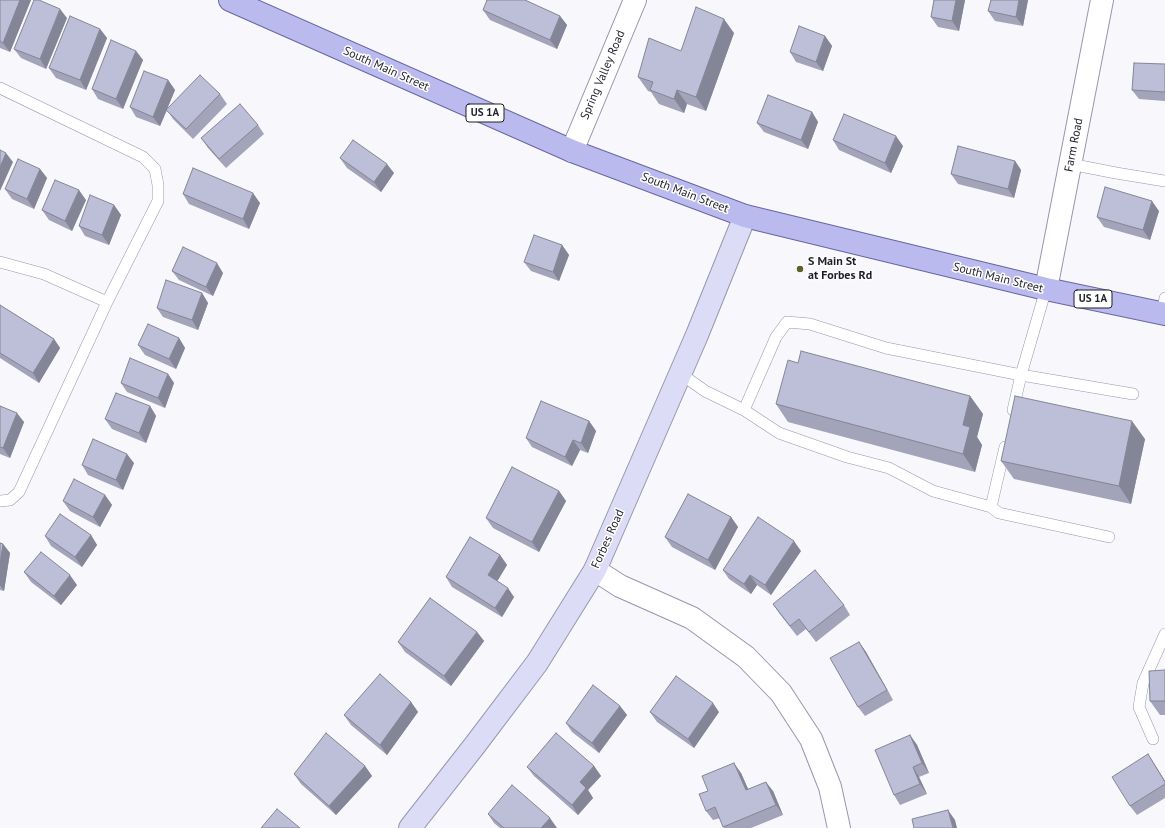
<!DOCTYPE html>
<html>
<head>
<meta charset="utf-8">
<style>
	body { margin:0 }
	canvas { display:block; background:#f7f7fc }
</style>
</head>
<body>
<canvas width="1165" height="828"></canvas>
<script>
const c = document.querySelector('canvas').getContext('2d');
c.lineJoin = 'round';
const toPath = rows => new Path2D(rows.map(r => 'M' + r).join(''));
function strokePath(path, color, width, dash) { c.strokeStyle = color; c.lineWidth = width; c.lineCap = dash ? 'butt' : 'round'; c.setLineDash(dash || []); c.stroke(path); }
function fillPath(path, color) { c.fillStyle = color; c.fill(path, 'evenodd'); }
function write(font, color, halo, rows, align = 'center') {
  c.font = font + ' "PT Sans",sans-serif'; c.lineWidth = 3; c.setLineDash([]); c.textBaseline = 'middle'; c.strokeStyle = halo; c.fillStyle = color; for (const [text, x, y, turn = 0] of rows) {
    c.save(); c.translate(x, y); c.rotate((+turn || 0) * Math.PI / 180); c.textAlign = isNaN(turn) ? turn : align; if (halo) c.strokeText(text, 0, 0); c.fillText(text, 0, 0); c.restore();
  }
}
const lane = toPath([
	[0,88,143,157,155,169,158,185,158,201,107,302,19,492,10,500,0,501],
	[1070,164,1116,173,1165,181],
	[0,262,44,274,107,302],
	[1046,289,1021,375,1133,394],
	[1162,313,1165,298],
	[681,374,705,391,744,410,779,433,847,457,889,468,933,491,991,507,999,513,1109,537],
	[744,410,776,337,787,322,810,324,886,348,1021,375,1013,410],
	[991,507,1005,447],
	[1153,739,1139,707,1143,683,1165,634]
]);
const street = toPath([
	[572,151,635,0],
	[1046,289,1102,0],
	[595,570,620,586,692,618,746,657,781,693,811,739,830,787,839,828]
]);
const secondary = toPath([
	[410,828,475,745,537,663,595,570,697,335,745,216]
]);
const primary = toPath([
	[230,0,572,151,745,216,1046,289,1165,314]
]);
const wall = toPath([
	[0,0,31,0,10,52,0,48],
	[934,0,965,0,959,31,938,27,931,17],
	[991,0,1028,0,1023,26,995,21,988,11],
	[483,10,560,16,567,25,557,49,490,20],
	[67,18,46,69,21,58,14,49],
	[100,29,107,38,86,90,56,78,49,68],
	[734,33,706,111,687,104,684,113,659,104,651,92,648,91,638,77,681,51],
	[825,36,832,46,823,71,796,62,790,52],
	[136,51,143,60,123,109,98,99,92,89],
	[1165,64,1165,101,1139,99,1132,90],
	[168,80,175,90,167,109,220,94,227,104,193,139,173,119,167,110,160,126,136,117,130,107],
	[812,112,818,122,808,149,764,132,757,123],
	[258,125,264,134,226,168,208,148,201,138],
	[833,140,903,146,891,173,839,150],
	[340,158,394,173,381,192,347,168],
	[1015,161,1021,170,1014,198,958,184,951,174],
	[40,169,47,178,34,209,12,199,5,189],
	[183,194,260,203,249,229,189,204],
	[86,200,72,231,49,220,42,210],
	[114,205,121,215,109,245,85,236,79,226],
	[1159,211,1150,240,1104,227,1097,217],
	[562,245,569,255,559,281,531,271,524,262],
	[172,271,223,273,213,296,179,280],
	[202,293,208,303,198,330,163,317,157,308],
	[0,305,54,339,60,348,39,383,0,358],
	[179,338,185,348,176,369,145,355,138,345],
	[798,363,970,396,983,414,977,437,982,445,975,472,788,422,776,404],
	[168,374,174,383,165,408,127,392,121,383],
	[0,406,24,422,10,458,0,454],
	[150,406,156,416,146,443,112,429,105,419],
	[589,421,596,431,588,453,580,450,572,466,532,447,526,438],
	[1145,439,1131,504,1014,479,1001,461],
	[134,463,123,490,88,475,82,465],
	[559,491,566,501,539,552,493,528,486,518],
	[105,495,112,505,100,527,70,511,63,501],
	[731,517,738,527,715,570,672,547,665,537],
	[91,535,97,545,82,567,51,546,45,536],
	[0,543,3,544,10,553,4,591,0,590],
	[801,551,771,595,757,585,751,594,729,579,723,570],
	[500,555,507,565,497,581,514,597,502,617,452,587,446,577],
	[24,572,77,585,61,605,31,582],
	[773,604,844,605,850,615,816,642,806,629,797,636,779,613],
	[477,632,484,641,451,686,405,652,398,642],
	[859,642,866,652,893,700,865,716,858,707],
	[1165,670,1165,715,1160,715,1150,701],
	[411,702,418,712,387,755,351,725,344,715],
	[620,706,627,715,599,753,572,732,566,723],
	[650,712,719,712,694,748,657,722],
	[910,735,917,745,929,773,919,777,927,794,900,805,894,795],
	[1148,754,1165,781,1165,798,1137,815,1130,806],
	[365,766,372,776,336,815,301,784,294,774],
	[594,766,601,776,588,790,593,798,578,815,534,776,527,767],
	[741,773,748,789,773,791,783,815,751,828,724,828,720,818,713,820,706,811,708,791],
	[488,814,557,828,500,828,494,823]
]);
const shadedWall = toPath([
	[20,0,31,0,10,52,3,43],
	[956,0,965,0,959,31,952,21],
	[1019,0,1028,0,1023,26,1016,17],
	[60,9,67,18,46,69,40,59],
	[560,16,567,25,557,49,550,40],
	[724,19,734,33,706,111,696,97],
	[100,29,107,38,86,90,80,80],
	[825,36,832,46,823,71,816,62],
	[136,51,143,60,123,109,116,99],
	[168,80,175,90,160,126,153,117],
	[677,90,687,104,684,113,674,99],
	[812,112,818,122,808,149,801,140],
	[896,136,903,146,891,173,885,163],
	[6,153,13,162,0,191,0,167],
	[1015,161,1021,170,1014,198,1008,189],
	[387,164,394,173,381,192,374,182],
	[40,169,47,178,34,209,27,199],
	[79,190,86,200,72,231,65,221],
	[253,193,260,203,249,229,243,219],
	[1152,201,1159,211,1150,240,1143,230],
	[114,205,121,215,109,245,102,235],
	[562,245,569,255,559,281,553,272],
	[217,263,223,273,213,296,206,287],
	[202,293,208,303,198,330,192,320],
	[179,338,185,348,176,369,169,359],
	[54,339,60,348,39,383,33,373],
	[168,374,174,383,165,408,158,398],
	[970,396,983,414,977,437,982,445,975,472,963,454,963,425],
	[150,406,156,416,146,443,139,433],
	[17,413,24,422,10,458,3,448],
	[589,421,596,431,588,453,581,443],
	[1132,421,1145,439,1131,504,1119,486],
	[573,440,580,450,572,466,565,457],
	[127,454,134,463,123,490,116,480],
	[559,491,566,501,539,552,532,542],
	[105,495,112,505,100,527,93,517],
	[731,517,738,527,715,570,708,560],
	[91,535,97,545,82,567,75,557],
	[794,541,801,551,771,595,765,585],
	[3,544,10,553,4,591,0,585,0,564],
	[500,555,507,565,495,585,488,575],
	[70,575,77,585,61,605,54,596],
	[750,575,757,585,751,594,744,584],
	[508,588,514,597,502,617,495,608],
	[477,632,484,641,451,686,444,676],
	[859,642,866,652,893,700,887,690],
	[411,702,418,712,387,755,380,745],
	[713,703,719,712,694,748,688,739],
	[620,706,627,715,599,753,592,743],
	[910,735,917,745,929,773,922,763],
	[1148,754,1165,781,1165,782],
	[734,763,741,773,753,800,746,790],
	[365,766,372,776,336,815,329,806],
	[594,766,601,776,588,790,593,798,578,815,572,805,580,782],
	[913,767,919,777,927,794,920,784],
	[766,782,773,791,783,815,776,805],
	[948,810,955,820,957,828,953,828],
	[550,818,557,828,541,828]
]);
const building = toPath([
	[0,0,20,0,3,43,0,41,0,0],
	[34,0,39,0,60,9,40,59,14,49,34,0],
	[487,0,525,0,560,16,550,40,483,10,487,0],
	[934,0,956,0,952,21,931,17,934,0],
	[991,0,1019,0,1016,17,988,11,991,0],
	[696,7,724,19,696,97,677,90,674,99,650,90,653,82,638,77,649,38,681,51,696,7],
	[70,16,100,29,80,80,49,68,70,16],
	[799,26,825,36,816,62,790,52,799,26],
	[111,40,136,51,116,99,92,89,111,40],
	[1134,63,1165,64,1165,92,1132,90,1134,63],
	[144,71,168,80,153,117,130,107,144,71],
	[200,75,220,94,186,129,166,110,200,75],
	[768,95,812,112,801,140,757,123,768,95],
	[240,104,258,125,219,159,201,138,240,104],
	[844,114,896,136,885,163,833,140,844,114],
	[353,140,387,164,374,182,340,158,353,140],
	[958,146,1015,161,1008,189,951,174,958,146],
	[0,150,6,153,0,167,0,150],
	[18,159,40,169,27,199,5,189,18,159],
	[193,168,253,193,243,219,183,194,193,168],
	[55,180,79,190,65,221,42,210,55,180],
	[1105,187,1152,201,1143,230,1097,217,1105,187],
	[90,195,114,205,102,235,79,226,90,195],
	[534,235,562,245,553,272,524,262,534,235],
	[183,247,217,263,206,287,172,271,183,247],
	[166,280,202,293,192,320,157,308,166,280],
	[0,305,54,339,33,373,0,353,0,305],
	[148,324,179,338,169,359,138,345,148,324],
	[801,351,970,396,963,425,970,427,963,454,776,404,788,360,798,363,801,351],
	[130,358,168,374,158,398,121,383,130,358],
	[116,393,150,406,139,433,105,419,116,393],
	[1015,396,1132,421,1119,486,1001,461,1015,396],
	[541,401,589,421,581,443,573,440,565,457,526,438,541,401],
	[0,406,17,413,3,448,0,447,0,406],
	[93,439,127,454,116,480,82,465,93,439],
	[512,467,559,491,532,542,486,518,512,467],
	[74,479,105,495,93,517,63,501,74,479],
	[688,494,731,517,708,560,665,537,688,494],
	[60,514,91,535,75,557,45,536,60,514],
	[758,517,794,541,765,585,750,575,744,584,723,570,758,517],
	[470,537,500,555,488,575,508,588,495,608,446,577,470,537],
	[0,543,3,544,0,564,0,543],
	[41,552,70,575,54,596,24,572,41,552],
	[815,570,844,605,809,632,799,619,790,626,773,604,815,570],
	[430,598,477,632,444,676,398,642,430,598],
	[859,642,887,690,858,707,830,658,859,642],
	[1165,670,1165,701,1150,701,1149,671,1165,670],
	[380,674,411,702,380,745,344,715,380,674],
	[676,676,713,703,688,739,650,712,676,676],
	[593,685,620,706,592,743,566,723,593,685],
	[326,733,365,766,329,806,294,774,326,733],
	[556,733,594,766,580,782,586,788,572,805,527,767,556,733],
	[910,735,922,763,913,767,920,784,894,795,875,750,910,735],
	[1148,754,1165,782,1165,784,1130,806,1112,777,1148,754],
	[734,763,746,790,766,782,776,805,723,827,715,807,706,811,699,794,708,791,702,776,734,763],
	[512,785,550,818,541,828,504,828,488,814,512,785],
	[277,809,300,828,261,828,277,809],
	[948,810,953,828,914,828,912,819,948,810]
]);
const markers = [
	[800,269,4,"#615f2c"]
];
const shields = [
	[485,113,38],
	[1093,299,38]
];
const shieldNames = [
	["US 1A",485,113],
	["US 1A",1093,299]
];
const streetNames = [
	["South Main Street",386,69,24],
	["Spring Valley Road",603,75,-67],
	["Farm Road",1074,145,-79],
	["South Main Street",685,193,21],
	["South Main Street",998,278,14],
	["Forbes Road",608,539,-66]
];
const poiNames = [
	["S Main St",808,262],
	["at Forbes Rd",808,276]
];
strokePath(lane, '#9697af', 12);
strokePath(street, '#9697af', 24);
strokePath(secondary, '#9697af', 24);
strokePath(primary, '#6766a3', 24);
strokePath(lane, '#fff', 11);
strokePath(street, '#fff', 22);
strokePath(secondary, '#dddcf7', 22);
strokePath(primary, '#bbbaef', 22);
fillPath(wall, '#a3a3b9');
fillPath(shadedWall, '#848596');
fillPath(building, '#bdbed7');
strokePath(building, '#848596', 1);
for (const [x, y, r, color] of markers) { const dot = new Path2D(); dot.arc(x, y, r, 0, 2 * Math.PI); c.fillStyle = color; c.fill(dot); strokePath(dot, '#fff', 1.5); }
for (const [x, y, w] of shields) { const box = new Path2D(); box.roundRect(x - w / 2, y - 9, w, 18, 3); c.fillStyle = '#fff'; c.fill(box); strokePath(box, '#1e1f28', 1); }
write('bold 11px', '#1e1f28', null, shieldNames);
write('12px', '#1e1f28', '#fff', streetNames);
write('bold 12px', '#1e1f28', '#fff', poiNames, 'left');
</script>
</body>
</html>
